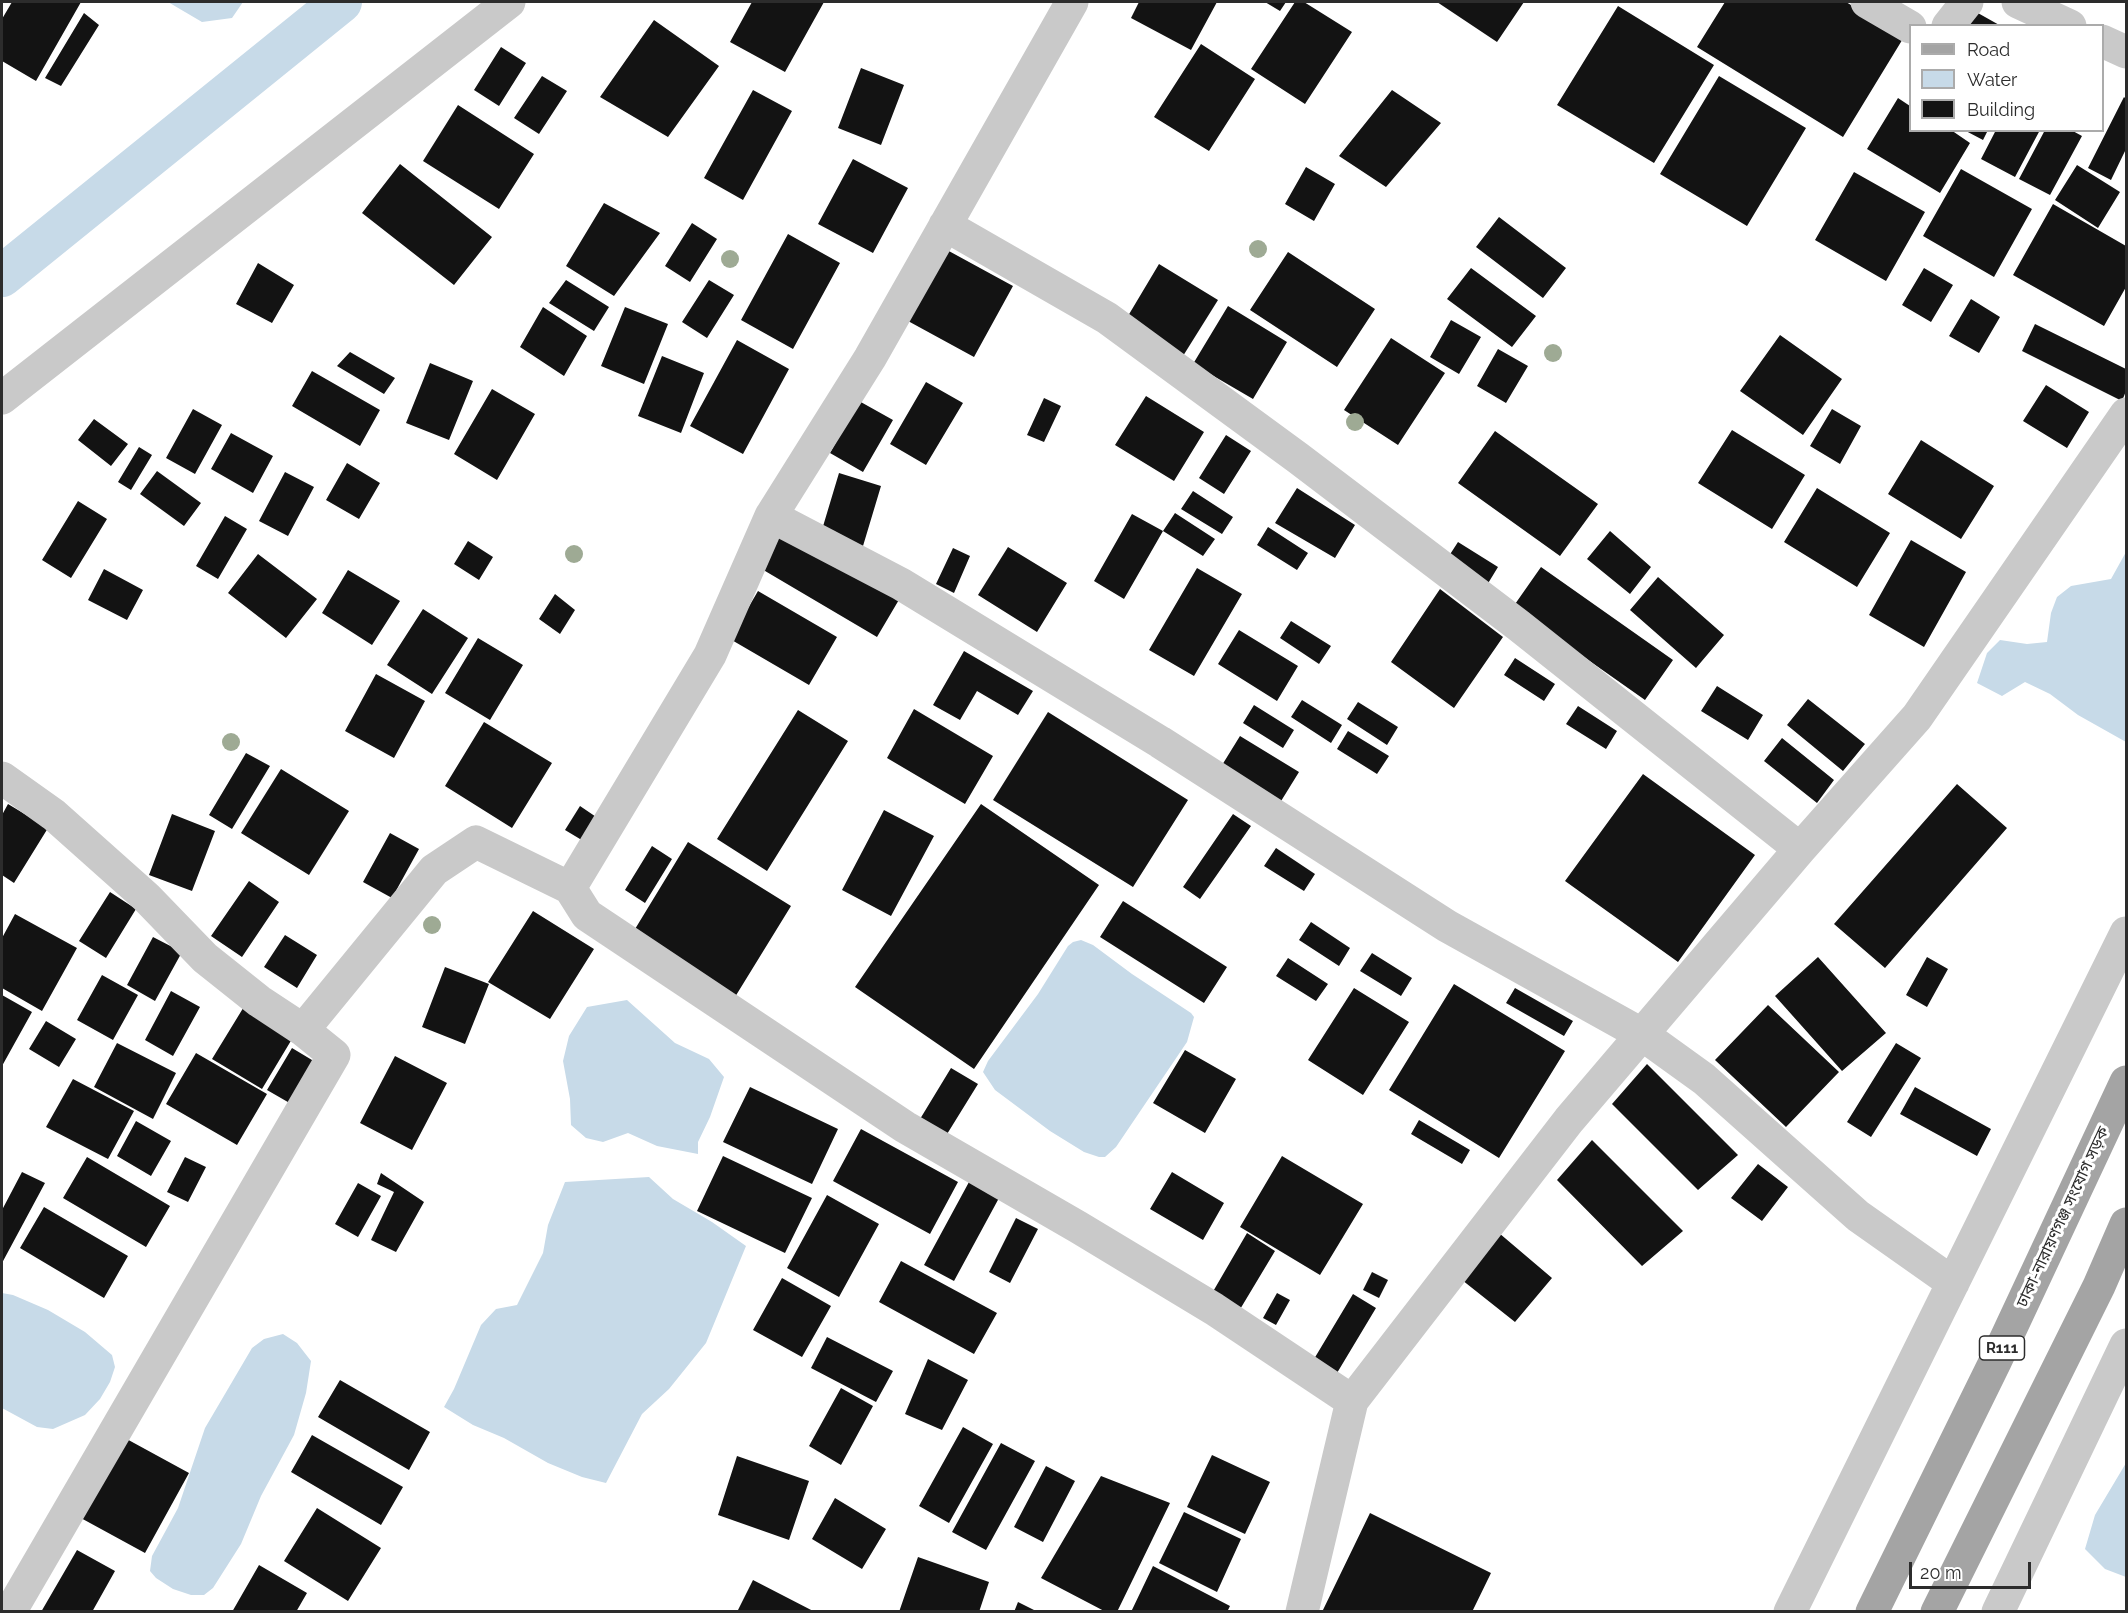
<!DOCTYPE html>
<html>
<head>
<meta charset="utf-8">
<style>
	body { margin:0 }
	#map { position:relative; width:2128px; height:1613px; overflow:hidden; background:#fff; font-family:Raleway,sans-serif }
	canvas { display:block }
	.frame { position:absolute; inset:0; border:3px solid #2c2c2c; pointer-events:none }
	.legend { position:absolute; left:1909px; top:24px; width:195px; height:108px; box-sizing:border-box; background:#fff; border:2px solid #ababab; margin:0; padding:8px 10px; list-style:none; font-size:18px; color:#2c2c2c }
	.legend li { display:flex; align-items:center; gap:12px; height:30px }
	.legend b { width:30px; border:2px solid #ababab }
	.scale { position:absolute; left:1909px; top:1562px; width:122px; height:27px; box-sizing:border-box; border:3px solid #2c2c2c; border-top:0; padding-left:8px; font-size:18px; line-height:21px; white-space:nowrap; color:#2c2c2c; -webkit-text-stroke:4px #fff; paint-order:stroke }
</style>
</head>
<body>
<div id="map">
<canvas width="2128" height="1613"></canvas>
<div class="frame"></div>
<ul class="legend">
<li><b style="height:8px;background:#a4a4a4"></b>Road</li>
<li><b style="height:16px;background:#c7dae8"></b>Water</li>
<li><b style="height:16px;background:#131313"></b>Building</li>
</ul>
<div class="scale">20 m</div>
</div>
<script>
const c = document.querySelector('canvas').getContext('2d');
c.lineJoin = 'round';
function fillPath(path, color) { c.fillStyle = color; c.fill(path, 'evenodd'); }
const toPath = rows => new Path2D(rows.map(r => 'M' + r).join(''));
function strokePath(path, color, width, dash) { c.strokeStyle = color; c.lineWidth = width; c.lineCap = dash ? 'butt' : 'round'; c.setLineDash(dash || []); c.stroke(path); }
function write(font, color, halo, rows, align = 'center') {
  c.font = font + ' Raleway,"Noto Sans Bengali",sans-serif'; c.lineWidth = 6; c.setLineDash([]); c.textBaseline = 'middle'; c.strokeStyle = halo; c.fillStyle = color; for (const [text, x, y, turn = 0] of rows) {
    c.save(); c.translate(x, y); c.rotate((+turn || 0) * Math.PI / 180); c.textAlign = isNaN(turn) ? turn : align; if (halo) c.strokeText(text, 0, 0); c.fillText(text, 0, 0); c.restore();
  }
}
const water = toPath([
	[168,2,243,2,232,18,202,22],
	[2126,552,2126,742,2078,715,2050,694,2025,682,2002,696,1977,683,1987,653,2000,640,2027,644,2047,642,2051,613,2057,597,2071,586,2111,579],
	[1081,940,1093,945,1132,974,1191,1013,1194,1017,1187,1042,1116,1147,1105,1157,1099,1157,1084,1152,1050,1131,995,1090,983,1072,988,1061,1038,994,1068,946,1073,942],
	[627,1000,675,1043,709,1059,724,1077,710,1117,698,1142,698,1154,657,1146,628,1133,603,1142,586,1138,571,1125,570,1099,563,1061,569,1036,587,1007],
	[649,1177,673,1199,712,1222,746,1246,706,1343,669,1389,642,1414,606,1483,582,1477,548,1463,504,1438,473,1425,444,1407,454,1389,481,1325,496,1309,517,1305,543,1253,548,1225,565,1182],
	[2,1293,13,1295,48,1310,85,1332,112,1355,115,1367,110,1382,100,1399,85,1415,53,1429,37,1427,2,1408],
	[283,1334,297,1343,311,1361,306,1393,294,1435,261,1496,241,1544,213,1588,204,1595,191,1595,173,1589,156,1578,150,1571,152,1556,178,1508,205,1428,252,1348,264,1339],
	[2126,1463,2126,1577,2105,1569,2085,1549,2095,1515]
]);
const canal = toPath([
	[2,276,341,2]
]);
const building = toPath([
	[12,2,81,2,36,81,2,61,2,19],
	[752,2,824,2,785,72,730,42],
	[1139,2,1217,2,1191,50,1131,18],
	[1265,2,1286,2,1280,11],
	[1295,2,1304,2,1352,32,1305,104,1251,69],
	[1437,2,1524,2,1497,42],
	[1725,2,1846,2,1904,37,1843,137,1697,47],
	[1618,6,1714,65,1654,163,1557,105],
	[1969,8,2001,26,1959,26],
	[84,13,99,25,61,86,45,78],
	[654,20,719,66,668,137,600,97],
	[1201,44,1255,79,1209,151,1154,117],
	[501,47,526,63,499,106,474,90],
	[861,68,904,85,881,145,838,128],
	[542,76,567,91,539,134,514,118],
	[1719,76,1806,128,1747,226,1660,174],
	[753,90,792,111,743,200,704,178],
	[1392,90,1441,123,1386,187,1339,156],
	[2124,97,2126,99,2126,149,2111,180,2088,168],
	[1898,98,1910,106,1910,130,1951,130,1970,143,1940,193,1867,149],
	[458,105,534,154,499,209,423,161],
	[1964,130,1988,130,1983,140],
	[1996,130,2040,130,2015,177,1981,159],
	[2045,130,2071,130,2082,136,2050,195,2019,179],
	[853,159,908,188,873,253,818,224],
	[400,164,492,237,454,285,362,213],
	[2077,165,2120,192,2098,228,2055,200],
	[1306,167,1335,184,1314,221,1285,204],
	[1961,169,2032,209,1994,277,1923,236],
	[1854,172,1925,212,1886,281,1815,240],
	[604,203,660,233,614,296,566,266],
	[2053,204,2126,246,2126,287,2104,326,2013,275],
	[1499,217,1566,268,1543,298,1476,247],
	[692,223,717,239,690,282,665,266],
	[788,234,840,263,793,349,741,320],
	[947,250,1013,286,974,357,908,321],
	[1288,252,1375,309,1337,367,1250,310],
	[258,263,294,285,272,323,236,304],
	[1159,264,1218,300,1183,356,1125,321],
	[1471,268,1536,316,1512,347,1447,299],
	[1924,268,1953,285,1931,322,1902,305],
	[566,280,609,307,594,331,549,303],
	[709,280,734,295,707,338,682,322],
	[1971,299,2000,317,1979,353,1949,336],
	[1228,306,1287,342,1253,399,1193,364],
	[543,307,587,336,564,376,520,347],
	[625,307,668,324,644,384,601,366],
	[1451,320,1481,337,1459,374,1430,357],
	[2035,324,2126,369,2126,391,2122,401,2022,351],
	[1780,335,1842,379,1803,435,1740,391],
	[1391,338,1445,373,1398,445,1344,410],
	[737,340,789,369,743,454,690,426],
	[1498,349,1528,366,1506,403,1477,386],
	[350,352,395,378,384,394,337,366],
	[662,356,704,373,681,433,638,416],
	[430,363,473,381,449,440,406,423],
	[312,371,380,410,360,446,292,406],
	[926,382,963,403,926,465,890,444],
	[2046,385,2089,412,2067,448,2023,421],
	[492,389,535,414,497,480,454,454],
	[1146,396,1204,432,1174,481,1115,445],
	[1044,398,1061,406,1044,442,1027,435],
	[859,401,893,420,863,472,830,453],
	[193,409,222,425,195,474,166,458],
	[1832,409,1861,426,1840,464,1810,446],
	[94,419,128,444,111,466,78,440],
	[1732,430,1805,475,1772,529,1698,483],
	[1495,431,1598,504,1560,556,1458,483],
	[231,433,273,456,253,493,211,469],
	[1226,435,1251,451,1224,494,1199,478],
	[1921,440,1994,486,1961,539,1888,494],
	[139,447,152,455,131,490,118,482],
	[347,463,380,483,359,519,326,500],
	[157,471,201,503,184,526,140,494],
	[285,472,314,487,288,536,259,521],
	[839,473,881,486,863,546,821,533],
	[1297,488,1355,525,1335,558,1275,523],
	[1817,488,1890,533,1857,587,1784,542],
	[1193,491,1233,517,1222,534,1181,509],
	[78,501,107,519,71,578,42,560],
	[1175,513,1215,539,1203,556,1163,531],
	[1132,514,1163,531,1124,599,1094,581],
	[225,516,247,529,218,579,196,566],
	[1268,527,1308,553,1297,570,1257,545],
	[783,529,900,598,877,637,760,568],
	[1610,531,1651,567,1630,594,1587,559],
	[1911,540,1966,572,1924,647,1869,615],
	[468,541,493,557,479,580,454,564],
	[1458,542,1498,567,1487,585,1447,559],
	[1008,547,1067,583,1037,632,978,595],
	[953,548,970,556,954,593,936,584],
	[258,554,317,599,286,638,228,593],
	[1541,567,1673,660,1645,700,1513,607],
	[1197,568,1242,594,1194,676,1149,650],
	[104,569,143,590,127,620,88,600],
	[348,570,400,601,372,645,322,613],
	[1658,577,1724,635,1696,668,1630,610],
	[1440,589,1503,637,1454,708,1391,662],
	[758,591,837,637,809,685,730,639],
	[555,594,575,610,560,634,539,619],
	[423,609,468,638,432,694,387,665],
	[1291,621,1331,646,1319,664,1280,638],
	[1239,630,1298,666,1277,701,1218,664],
	[478,638,523,665,490,720,445,693],
	[964,651,1033,691,1018,715,977,691,960,720,933,705],
	[1515,658,1555,684,1544,701,1504,675],
	[376,674,425,701,394,758,345,731],
	[1717,686,1763,715,1748,740,1701,711],
	[1808,699,1865,744,1843,771,1787,725],
	[1302,700,1342,725,1331,743,1291,717],
	[1358,702,1398,727,1387,745,1347,719],
	[1254,705,1294,730,1283,748,1243,723],
	[1578,706,1617,731,1606,749,1566,724],
	[914,709,993,756,965,804,887,758],
	[798,710,848,741,767,871,717,839],
	[1048,712,1188,800,1133,887,993,800],
	[484,722,552,763,512,828,445,786],
	[1348,731,1389,756,1377,774,1337,749],
	[1240,736,1299,772,1278,806,1219,770],
	[1782,738,1834,780,1817,803,1764,761],
	[246,753,270,766,232,829,209,815],
	[281,769,349,811,309,875,241,833],
	[1643,774,1755,855,1678,962,1565,881],
	[1957,784,2007,828,1885,968,1834,924],
	[8,804,48,828,14,883,2,875,2,815],
	[981,804,1099,885,974,1069,855,987],
	[580,806,605,823,590,845,565,830],
	[884,810,934,836,891,916,842,890],
	[172,814,215,831,192,891,149,875],
	[1233,814,1251,826,1200,899,1183,887],
	[390,833,419,849,392,898,363,882],
	[688,842,791,906,735,997,632,934],
	[652,846,672,859,645,903,625,890],
	[1276,848,1315,874,1304,891,1264,866],
	[249,881,279,902,242,957,211,936],
	[110,892,136,909,106,958,79,941],
	[1123,901,1227,967,1204,1003,1100,937],
	[533,911,594,949,550,1019,488,982],
	[15,914,77,948,42,1011,2,988,2,938],
	[1311,922,1350,948,1339,966,1299,940],
	[285,935,317,955,297,988,264,967],
	[153,937,182,952,155,1001,127,985],
	[1372,953,1412,978,1401,996,1360,971],
	[1818,957,1886,1033,1842,1071,1775,996],
	[1927,957,1948,969,1927,1007,1906,995],
	[1288,958,1328,984,1316,1001,1276,976],
	[445,967,489,984,465,1044,422,1027],
	[102,975,138,995,113,1040,77,1020],
	[1454,984,1565,1051,1499,1158,1389,1090],
	[1354,988,1409,1022,1363,1095,1308,1060],
	[1515,988,1573,1021,1564,1036,1506,1003],
	[171,991,200,1007,173,1056,145,1040],
	[2,995,32,1012,2,1066],
	[245,1005,295,1034,262,1089,212,1059],
	[1768,1005,1839,1072,1786,1127,1715,1060],
	[46,1021,76,1039,59,1067,29,1049],
	[117,1043,176,1073,153,1119,94,1087],
	[1896,1043,1921,1058,1871,1137,1847,1122],
	[292,1048,317,1063,293,1105,267,1090],
	[1185,1050,1236,1079,1205,1133,1153,1103],
	[196,1053,267,1094,237,1145,166,1104],
	[395,1056,447,1083,412,1150,360,1123],
	[1647,1064,1738,1155,1698,1190,1612,1104],
	[951,1068,978,1084,944,1139,917,1124],
	[73,1079,134,1111,108,1159,46,1127],
	[750,1087,838,1129,812,1184,723,1142],
	[1915,1087,1991,1129,1977,1156,1900,1114],
	[1419,1120,1470,1150,1462,1164,1411,1134],
	[136,1121,171,1141,151,1176,117,1156],
	[861,1129,958,1182,930,1234,833,1181],
	[1592,1140,1683,1231,1642,1266,1557,1180],
	[723,1156,812,1198,785,1253,697,1211],
	[1282,1156,1363,1204,1320,1275,1240,1227],
	[87,1157,170,1206,146,1247,63,1198],
	[185,1157,206,1167,188,1202,167,1192],
	[1758,1164,1788,1187,1762,1221,1731,1198],
	[22,1172,45,1183,2,1263,2,1210],
	[1172,1172,1224,1203,1203,1240,1150,1209],
	[381,1173,424,1202,396,1252,371,1240,394,1192,377,1184],
	[969,1182,999,1198,954,1281,924,1265],
	[358,1183,381,1196,358,1237,335,1224],
	[827,1195,879,1224,839,1297,787,1268],
	[44,1207,128,1256,104,1298,20,1248],
	[1016,1218,1038,1229,1010,1283,989,1272],
	[1247,1233,1275,1251,1239,1311,1211,1295],
	[1499,1233,1552,1278,1515,1322,1462,1280],
	[901,1261,997,1313,974,1354,879,1302],
	[1372,1272,1388,1280,1379,1298,1363,1290],
	[782,1278,831,1306,802,1357,753,1330],
	[1277,1293,1290,1300,1276,1325,1263,1318],
	[1353,1294,1376,1308,1334,1378,1311,1364],
	[827,1337,893,1371,876,1402,811,1368],
	[928,1359,968,1380,942,1430,905,1414],
	[340,1380,430,1432,409,1470,318,1417],
	[841,1388,873,1406,841,1465,809,1446],
	[963,1427,993,1444,949,1523,919,1506],
	[312,1435,403,1487,381,1525,291,1472],
	[123,1437,189,1473,145,1553,79,1517],
	[1001,1443,1035,1461,986,1550,952,1532],
	[1212,1455,1270,1482,1245,1534,1187,1507],
	[737,1456,809,1481,789,1540,718,1515],
	[1046,1466,1075,1481,1043,1542,1014,1527],
	[1101,1476,1170,1503,1117,1612,1106,1612,1041,1578],
	[835,1498,886,1529,862,1569,812,1539],
	[317,1508,381,1548,348,1601,284,1561],
	[1184,1512,1241,1539,1217,1592,1159,1563],
	[1370,1513,1491,1573,1472,1612,1322,1612],
	[77,1550,115,1571,92,1612,41,1612],
	[918,1557,989,1582,979,1612,899,1612],
	[259,1565,307,1593,296,1612,232,1612],
	[1153,1566,1230,1606,1227,1612,1131,1612],
	[753,1580,815,1612,737,1612],
	[1018,1602,1038,1612,1014,1612]
]);
const minor = toPath([
	[1072,2,870,358,771,516,710,655,570,888,587,915,905,1127,1078,1227,1214,1309,1352,1401],
	[1867,2,1910,27],
	[2018,2,2070,26],
	[1948,26,1967,2],
	[2102,41,2126,52],
	[945,225,1107,318,1298,458,1518,625,1800,849],
	[2,398,509,2],
	[771,516,901,584,1160,742,1447,926,1643,1035,1704,1079,1858,1216,1953,1283],
	[2,778,54,815,146,897,205,958,259,1001,303,1030,334,1055,10,1612],
	[303,1030,434,870,476,842,570,888],
	[1302,1612,1352,1401,1569,1120,1800,849,1917,717,2126,414],
	[1790,1612,2126,933],
	[1998,1612,2126,1345]
]);
const major = toPath([
	[1872,1612,1995,1362,2126,1082],
	[1937,1612,2099,1286,2126,1224]
]);
const trees = [
	[1258,249],
	[730,259],
	[1553,353],
	[1355,422],
	[574,554],
	[231,742],
	[432,925]
];
const shields = [
	[2002,1348,45]
];
const shieldNames = [
	["R111",2002,1348]
];
const streetNames = [
	["ঢাকা-নারায়ণগঞ্জ সংযোগ সড়ক",2063,1217,-65]
];
fillPath(water, '#c7dae8');
strokePath(canal, '#c7dae8', 42);
fillPath(building, '#131313');
strokePath(minor, '#c9c9c9', 33);
strokePath(major, '#a4a4a4', 33);
c.fillStyle = '#9eaa94';
for (const [x, y] of trees) { c.beginPath(); c.arc(x, y, 9, 0, 2 * Math.PI); c.fill(); }
for (const [x, y, w] of shields) { const box = new Path2D(); box.roundRect(x - w / 2, y - 12, w, 24, 4.5); c.fillStyle = '#fff'; c.fill(box); strokePath(box, '#2c2c2c', 1.5); }
write('bold 15px', '#2c2c2c', null, shieldNames);
write('16px', '#2c2c2c', '#fff', streetNames);
</script>
</body>
</html>
